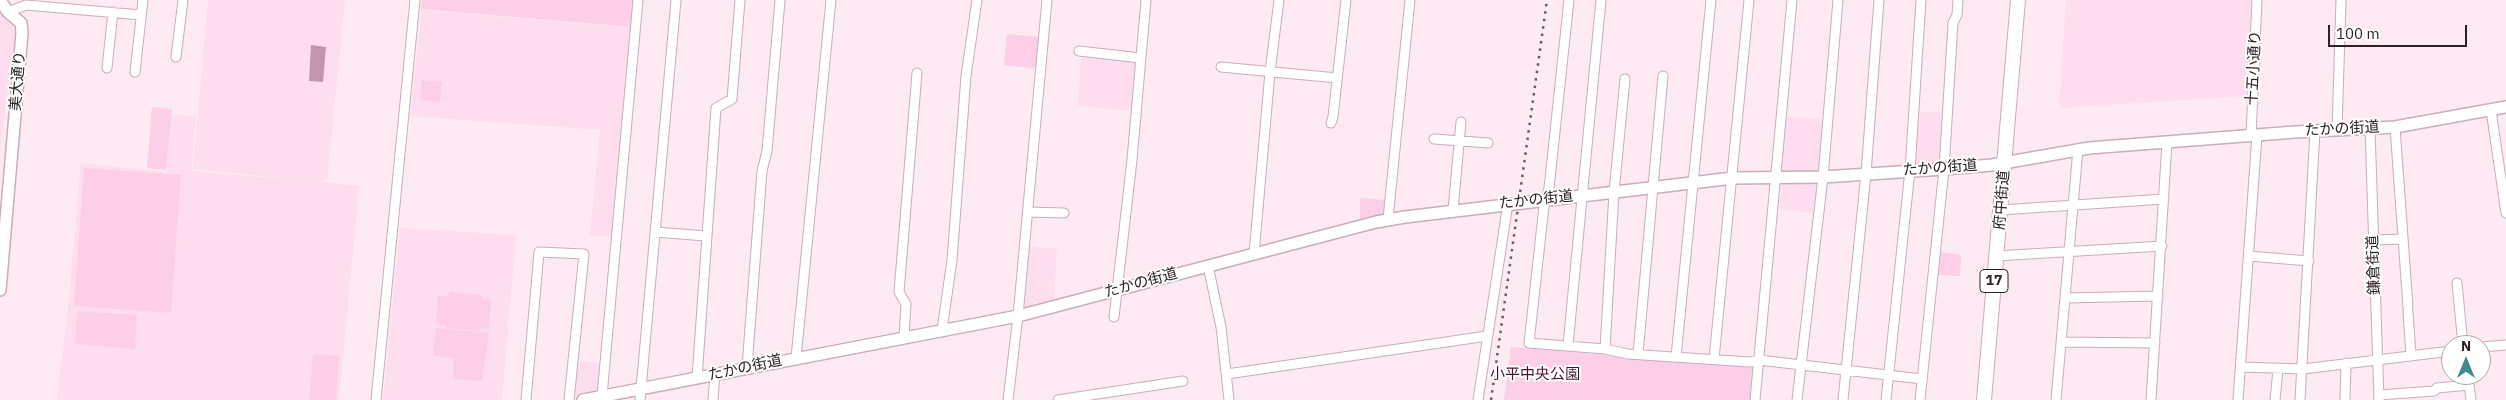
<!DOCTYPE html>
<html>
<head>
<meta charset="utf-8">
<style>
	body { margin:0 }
	#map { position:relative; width:2506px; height:400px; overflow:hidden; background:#fdeaf3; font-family:"IBM Plex Sans",sans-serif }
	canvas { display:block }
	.north { position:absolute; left:2441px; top:335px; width:50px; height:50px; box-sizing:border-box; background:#fff; border:1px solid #aba6a8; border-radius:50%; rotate:0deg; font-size:14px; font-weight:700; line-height:20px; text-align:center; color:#2c2126 }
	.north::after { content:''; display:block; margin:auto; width:18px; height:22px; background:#428a8f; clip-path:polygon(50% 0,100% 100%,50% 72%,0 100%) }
	.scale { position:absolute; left:2328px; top:25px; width:139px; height:22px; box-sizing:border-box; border:2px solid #2c2126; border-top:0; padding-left:6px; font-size:15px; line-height:18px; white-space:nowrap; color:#2c2126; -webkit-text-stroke:4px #fff; paint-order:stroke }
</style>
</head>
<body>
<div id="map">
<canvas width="2506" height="400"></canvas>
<div class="north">N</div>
<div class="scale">100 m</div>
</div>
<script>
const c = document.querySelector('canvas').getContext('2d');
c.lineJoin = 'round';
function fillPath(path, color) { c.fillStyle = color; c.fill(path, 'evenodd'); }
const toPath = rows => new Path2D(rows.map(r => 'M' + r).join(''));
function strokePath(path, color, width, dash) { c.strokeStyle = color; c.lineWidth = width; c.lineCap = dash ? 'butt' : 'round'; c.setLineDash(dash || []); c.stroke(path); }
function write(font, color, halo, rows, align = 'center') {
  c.font = font + ' "IBM Plex Sans","Noto Sans JP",sans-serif'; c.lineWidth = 4; c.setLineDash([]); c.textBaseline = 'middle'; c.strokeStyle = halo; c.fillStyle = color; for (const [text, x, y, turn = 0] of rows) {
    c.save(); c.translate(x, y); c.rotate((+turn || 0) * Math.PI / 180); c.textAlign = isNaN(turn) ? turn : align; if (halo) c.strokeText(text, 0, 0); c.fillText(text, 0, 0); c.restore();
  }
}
const built = toPath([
	[208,0,345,0,327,179,321,182,359,186,339,400,57,400,69,300,81,163,167,172,171,115,196,116,191,171,319,182,193,169],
	[2066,0,2252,0,2246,96,2059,108],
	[422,10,635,28,617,237,590,235,600,130,410,116],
	[0,12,13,25,15,37,0,151],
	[1086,54,1137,60,1132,111,1078,106,1081,58],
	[1917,112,1946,113,1942,158,1938,162,1916,164,1914,162],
	[1785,116,1828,120,1823,173,1784,174,1780,170],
	[1816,182,1818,184,1815,213,1779,209,1783,183],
	[400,228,516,235,502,400,383,400],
	[1028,246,1057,249,1054,301,1028,309,1023,305],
	[576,361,601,363,599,388,594,393,572,397]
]);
const green = toPath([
	[422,0,634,0,631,27,421,9],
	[1007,34,1040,37,1037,69,1004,65],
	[422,80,442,82,440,102,420,100],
	[152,107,172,109,166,170,147,168],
	[84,168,181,175,171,313,74,306],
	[1360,198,1385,200,1385,213,1360,219],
	[1939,252,1961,255,1960,276,1938,275],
	[449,292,482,295,482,299,491,300,489,329,479,328,479,331,446,328,446,325,436,324,438,295,449,296],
	[77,311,137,315,135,349,75,344],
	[436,328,489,333,482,381,453,379,454,358,433,356],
	[1511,347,1756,367,1752,400,1504,400],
	[313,354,339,356,336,400,309,400]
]);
const water = toPath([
	[311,45,326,47,323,82,309,81]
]);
const minor = toPath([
	[1569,0,1549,188,1544,206,1529,343,1605,349,1628,354,1750,362,1759,360,1922,379],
	[8,12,26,5,141,15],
	[1079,51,1141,58],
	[176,57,183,0],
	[1221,67,1337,78],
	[107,68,113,12],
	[135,72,143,0],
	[2491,110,2506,213],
	[1331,123,1333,117,1346,0],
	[2395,127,2408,307],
	[2370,129,2379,400],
	[2337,130,2341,0],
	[2251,136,2257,0],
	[1434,139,1488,143],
	[1453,210,1461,122],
	[2001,210,2164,199],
	[1028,212,1064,213],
	[1388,219,1410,0],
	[655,232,706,236],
	[2373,240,2402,239],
	[1254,254,1270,72,1279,0],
	[1996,256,2162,246],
	[2249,256,2309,261],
	[1208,266,1221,327,1229,400],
	[2457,283,2463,345],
	[2065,298,2158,296],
	[2408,312,2411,355],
	[1114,317,1132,160,1146,0],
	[942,330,952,260,966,76,977,0],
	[904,337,906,304,899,292,917,73],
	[2061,342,2155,343],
	[1568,345,1601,0],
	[2481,347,2506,345],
	[1605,349,1614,192,1625,79],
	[1638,354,1663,76],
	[1676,357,1711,0],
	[796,358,831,0],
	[1714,359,1749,0],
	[747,367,762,171,767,151,780,0],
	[2241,367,2303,369,2451,351],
	[1227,374,1487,336],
	[697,378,716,108,732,99,740,0],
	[2379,395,2434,391,2437,388,2469,385,2471,400],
	[602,396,638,0],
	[376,400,415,0],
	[526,400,539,252,584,254,569,400],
	[640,400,676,0],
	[713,400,715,374],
	[1008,400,1018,316,1047,0],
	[1058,400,1183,381],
	[1478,400,1508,203],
	[1755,400,1792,0],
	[1797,400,1823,177,1838,0],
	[1843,400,1866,174,1879,0],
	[1886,400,1910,170,1921,0],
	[1920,400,1944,169,1953,23,1957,15,1958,0],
	[2056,400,2078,149],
	[2151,400,2167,142],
	[2238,400,2257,135],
	[2275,400,2278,370],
	[2300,400,2315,131],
	[2345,400,2346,363]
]);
const tertiary = toPath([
	[0,290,22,33,21,23,8,12,0,0],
	[583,400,1018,316,1376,222,1405,217,1733,178,1823,177,1944,169,1992,165,2089,148,2295,132,2395,127,2506,107]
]);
const primary = toPath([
	[1984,400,2018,0]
]);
const rail = toPath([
	[1491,400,1547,0]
]);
const shields = [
	[1994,281,28]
];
const shieldNames = [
	["17",1994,281]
];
const streetNames = [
	["十五小通り",2254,68,-87],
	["美大通り",18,81,-85],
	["たかの街道",2342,129,-3],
	["たかの街道",1940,168,-4],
	["たかの街道",1536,200,-6],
	["府中街道",2002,200,-85],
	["鎌倉街道",2374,265,-92],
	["たかの街道",1141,283,-15],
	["たかの街道",745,368,-12]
];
const parkNames = [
	["小平中央公園",1535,375]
];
fillPath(built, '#fedeee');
fillPath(green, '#fccfe6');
fillPath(water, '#c096ac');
strokePath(minor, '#caacbb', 11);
strokePath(tertiary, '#caacbb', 14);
strokePath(primary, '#caacbb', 16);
strokePath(minor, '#fff', 9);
strokePath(tertiary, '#fff', 11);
strokePath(primary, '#fff', 14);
strokePath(rail, '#685b61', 2.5, [2.5, 5]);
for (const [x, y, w] of shields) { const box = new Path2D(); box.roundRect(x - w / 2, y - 11.5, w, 23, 4); c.fillStyle = '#fff'; c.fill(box); strokePath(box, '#2c2126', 1); }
write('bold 14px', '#2c2126', null, shieldNames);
write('15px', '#2c2126', '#fff', streetNames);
write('15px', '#481333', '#fff', parkNames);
</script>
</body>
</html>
